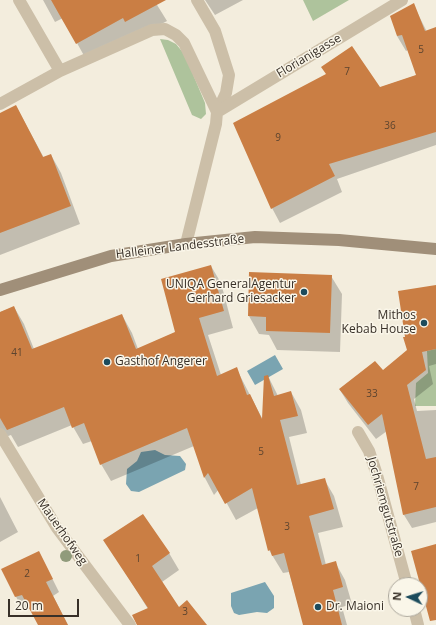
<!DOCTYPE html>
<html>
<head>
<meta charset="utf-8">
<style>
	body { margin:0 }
	#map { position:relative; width:436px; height:625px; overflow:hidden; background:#f3eddd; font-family:"Open Sans",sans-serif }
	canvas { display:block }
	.north { position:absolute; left:388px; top:577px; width:40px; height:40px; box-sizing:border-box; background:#faf6e9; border:1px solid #aca79c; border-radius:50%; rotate:274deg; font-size:11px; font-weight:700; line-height:16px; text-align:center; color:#383028 }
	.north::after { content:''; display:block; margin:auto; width:14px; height:18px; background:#1c4b5c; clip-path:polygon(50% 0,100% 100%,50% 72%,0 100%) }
	.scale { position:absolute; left:8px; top:599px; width:71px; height:18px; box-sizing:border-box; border:2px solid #383028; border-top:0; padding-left:5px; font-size:12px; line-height:14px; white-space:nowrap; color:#383028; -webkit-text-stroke:3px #faf6e9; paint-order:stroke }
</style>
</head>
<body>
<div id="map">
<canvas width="436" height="625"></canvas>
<div class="north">N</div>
<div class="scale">20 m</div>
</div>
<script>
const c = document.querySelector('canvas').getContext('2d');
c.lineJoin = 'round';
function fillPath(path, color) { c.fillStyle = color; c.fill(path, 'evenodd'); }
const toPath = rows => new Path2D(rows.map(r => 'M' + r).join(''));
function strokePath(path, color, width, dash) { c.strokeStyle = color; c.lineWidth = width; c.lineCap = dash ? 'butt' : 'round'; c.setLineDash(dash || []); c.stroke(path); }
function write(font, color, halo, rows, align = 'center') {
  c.font = font + ' "Open Sans",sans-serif'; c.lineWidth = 3; c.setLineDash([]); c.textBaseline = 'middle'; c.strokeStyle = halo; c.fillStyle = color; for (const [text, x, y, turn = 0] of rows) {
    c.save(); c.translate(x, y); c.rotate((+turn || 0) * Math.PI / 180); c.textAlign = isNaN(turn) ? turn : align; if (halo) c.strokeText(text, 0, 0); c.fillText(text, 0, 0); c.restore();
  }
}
const green = toPath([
	[303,0,349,0,313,21],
	[160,39,168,40,176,44,185,55,205,103,206,114,201,119,192,115],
	[436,349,436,406,415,406,416,383,428,373,427,351]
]);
const water = toPath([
	[275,355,283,369,255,385,247,371],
	[155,450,165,455,180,456,186,464,185,470,139,492,131,491,126,484,127,469,137,461,141,452],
	[265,582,274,596,274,608,267,613,257,612,239,615,234,613,231,606,231,593]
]);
const shadow = toPath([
	[43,0,154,0,167,21,135,38,87,61,63,18,55,22],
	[205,0,243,0,215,15],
	[413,4,427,32,436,28,436,145,337,179,342,192,280,223,272,208,379,88,417,75,408,50,406,51,397,36],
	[16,106,44,158,51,155,61,173,80,224,0,255,0,114],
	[211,266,221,283,233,328,208,335,221,375,236,368,263,420,268,376,278,396,291,392,301,410,307,433,289,437,301,485,324,479,334,496,343,527,318,533,326,565,335,562,345,580,352,604,342,607,347,625,304,625,289,572,283,573,269,550,258,508,236,520,219,489,214,495,205,478,194,446,111,481,101,464,92,441,83,444,72,425,18,447,11,435,0,439,0,312,14,307,24,324,34,349,122,315,132,333,138,349,176,332],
	[331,276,342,294,340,352,277,350,269,335,259,334,249,316],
	[436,286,436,364,429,366,433,384,414,399,417,411,436,410,436,522,412,528,404,515,387,431,376,439,348,403,340,390,383,372,408,351],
	[0,497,18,532,0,542],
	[105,540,169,553,179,570,162,582,179,608,206,625,144,625,148,609],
	[39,552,59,592,53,596,68,625,39,625,30,608,23,610,2,570]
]);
const building = toPath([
	[51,0,166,0,125,22,123,18,76,44],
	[414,3,425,31,436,27,436,132,329,164,335,176,271,209,233,123,326,74,321,67,352,46,380,87,416,75,402,35,397,36,390,16],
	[16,105,43,157,51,154,71,206,0,233,0,113],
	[211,265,224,311,199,318,217,376,237,367,247,395,250,394,262,419,264,376,268,375,274,396,291,391,298,416,280,420,297,485,325,478,334,509,309,516,322,565,336,561,343,587,333,590,342,625,303,625,284,553,272,556,270,550,268,551,252,488,225,504,208,473,204,478,187,428,100,465,84,423,72,428,64,407,7,430,0,418,0,312,14,306,32,349,122,314,136,349,175,332,161,279],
	[249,272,332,275,330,333,266,331,266,317,248,316],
	[436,285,436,349,422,352,426,370,407,385,426,459,436,457,436,507,403,515,382,414,368,425,339,389,375,361,383,370,407,350,403,337,405,337,398,291],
	[143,514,170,553,152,566,179,607,187,600,207,625,137,625,132,615,148,608,103,540],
	[436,544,436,620,430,621,411,551],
	[39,551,53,579,46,582,68,625,38,625,22,595,15,597,1,569]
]);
const lane = toPath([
	[197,0,215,31,229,75,226,93,217,112]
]);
const street = toPath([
	[19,0,60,71,152,30,165,29,176,35,184,43,217,112,216,124,186,244],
	[0,104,60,71],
	[217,112,402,0],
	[358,432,369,451,377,475,407,585],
	[0,434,57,528,130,625],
	[414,609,418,625]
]);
const secondary = toPath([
	[0,290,111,256,186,244,255,237,339,240,436,249]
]);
const trees = [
	[66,556]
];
const markers = [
	[304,292,4,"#1c4b5c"],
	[424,323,4,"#1c4b5c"],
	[107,362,4,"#1c4b5c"],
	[318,607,4,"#1c4b5c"]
];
const numberNames = [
	["5",421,50],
	["7",347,72],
	["36",390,126],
	["9",278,138],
	["41",17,353],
	["33",372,394],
	["5",261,452],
	["7",416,487],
	["3",287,527],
	["1",138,559],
	["2",27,574],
	["3",185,612]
];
const streetNames = [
	["Florianigasse",309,56,-31],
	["Halleiner Landesstraße",180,247,-7],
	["Jochriemgutstraße",385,507,74],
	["Mauerhofweg",62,532,55]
];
const poiNames = [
	["UNIQA GeneralAgentur",296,285],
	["Gerhard Griesacker",296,299],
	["Mithos",416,316],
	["Kebab House",416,330],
	["Gasthof Angerer",115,362,"left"],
	["Dr. Maioni",326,607,"left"]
];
fillPath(green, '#aec39c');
fillPath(water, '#7aa4b1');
fillPath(shadow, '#0003');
fillPath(building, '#ca7e44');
strokePath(lane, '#ccbfa8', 12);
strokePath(street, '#ccbfa8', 12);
strokePath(secondary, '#a08f79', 12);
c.fillStyle = '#909b7b';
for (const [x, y] of trees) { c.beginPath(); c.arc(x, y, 6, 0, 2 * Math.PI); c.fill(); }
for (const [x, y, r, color] of markers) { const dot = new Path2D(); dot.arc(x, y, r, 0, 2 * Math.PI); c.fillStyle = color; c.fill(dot); strokePath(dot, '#faf6e9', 1.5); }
write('10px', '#5c442f', null, numberNames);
write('12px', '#383028', '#faf6e9', streetNames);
write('12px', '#383028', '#faf6e9', poiNames, 'right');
</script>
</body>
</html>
